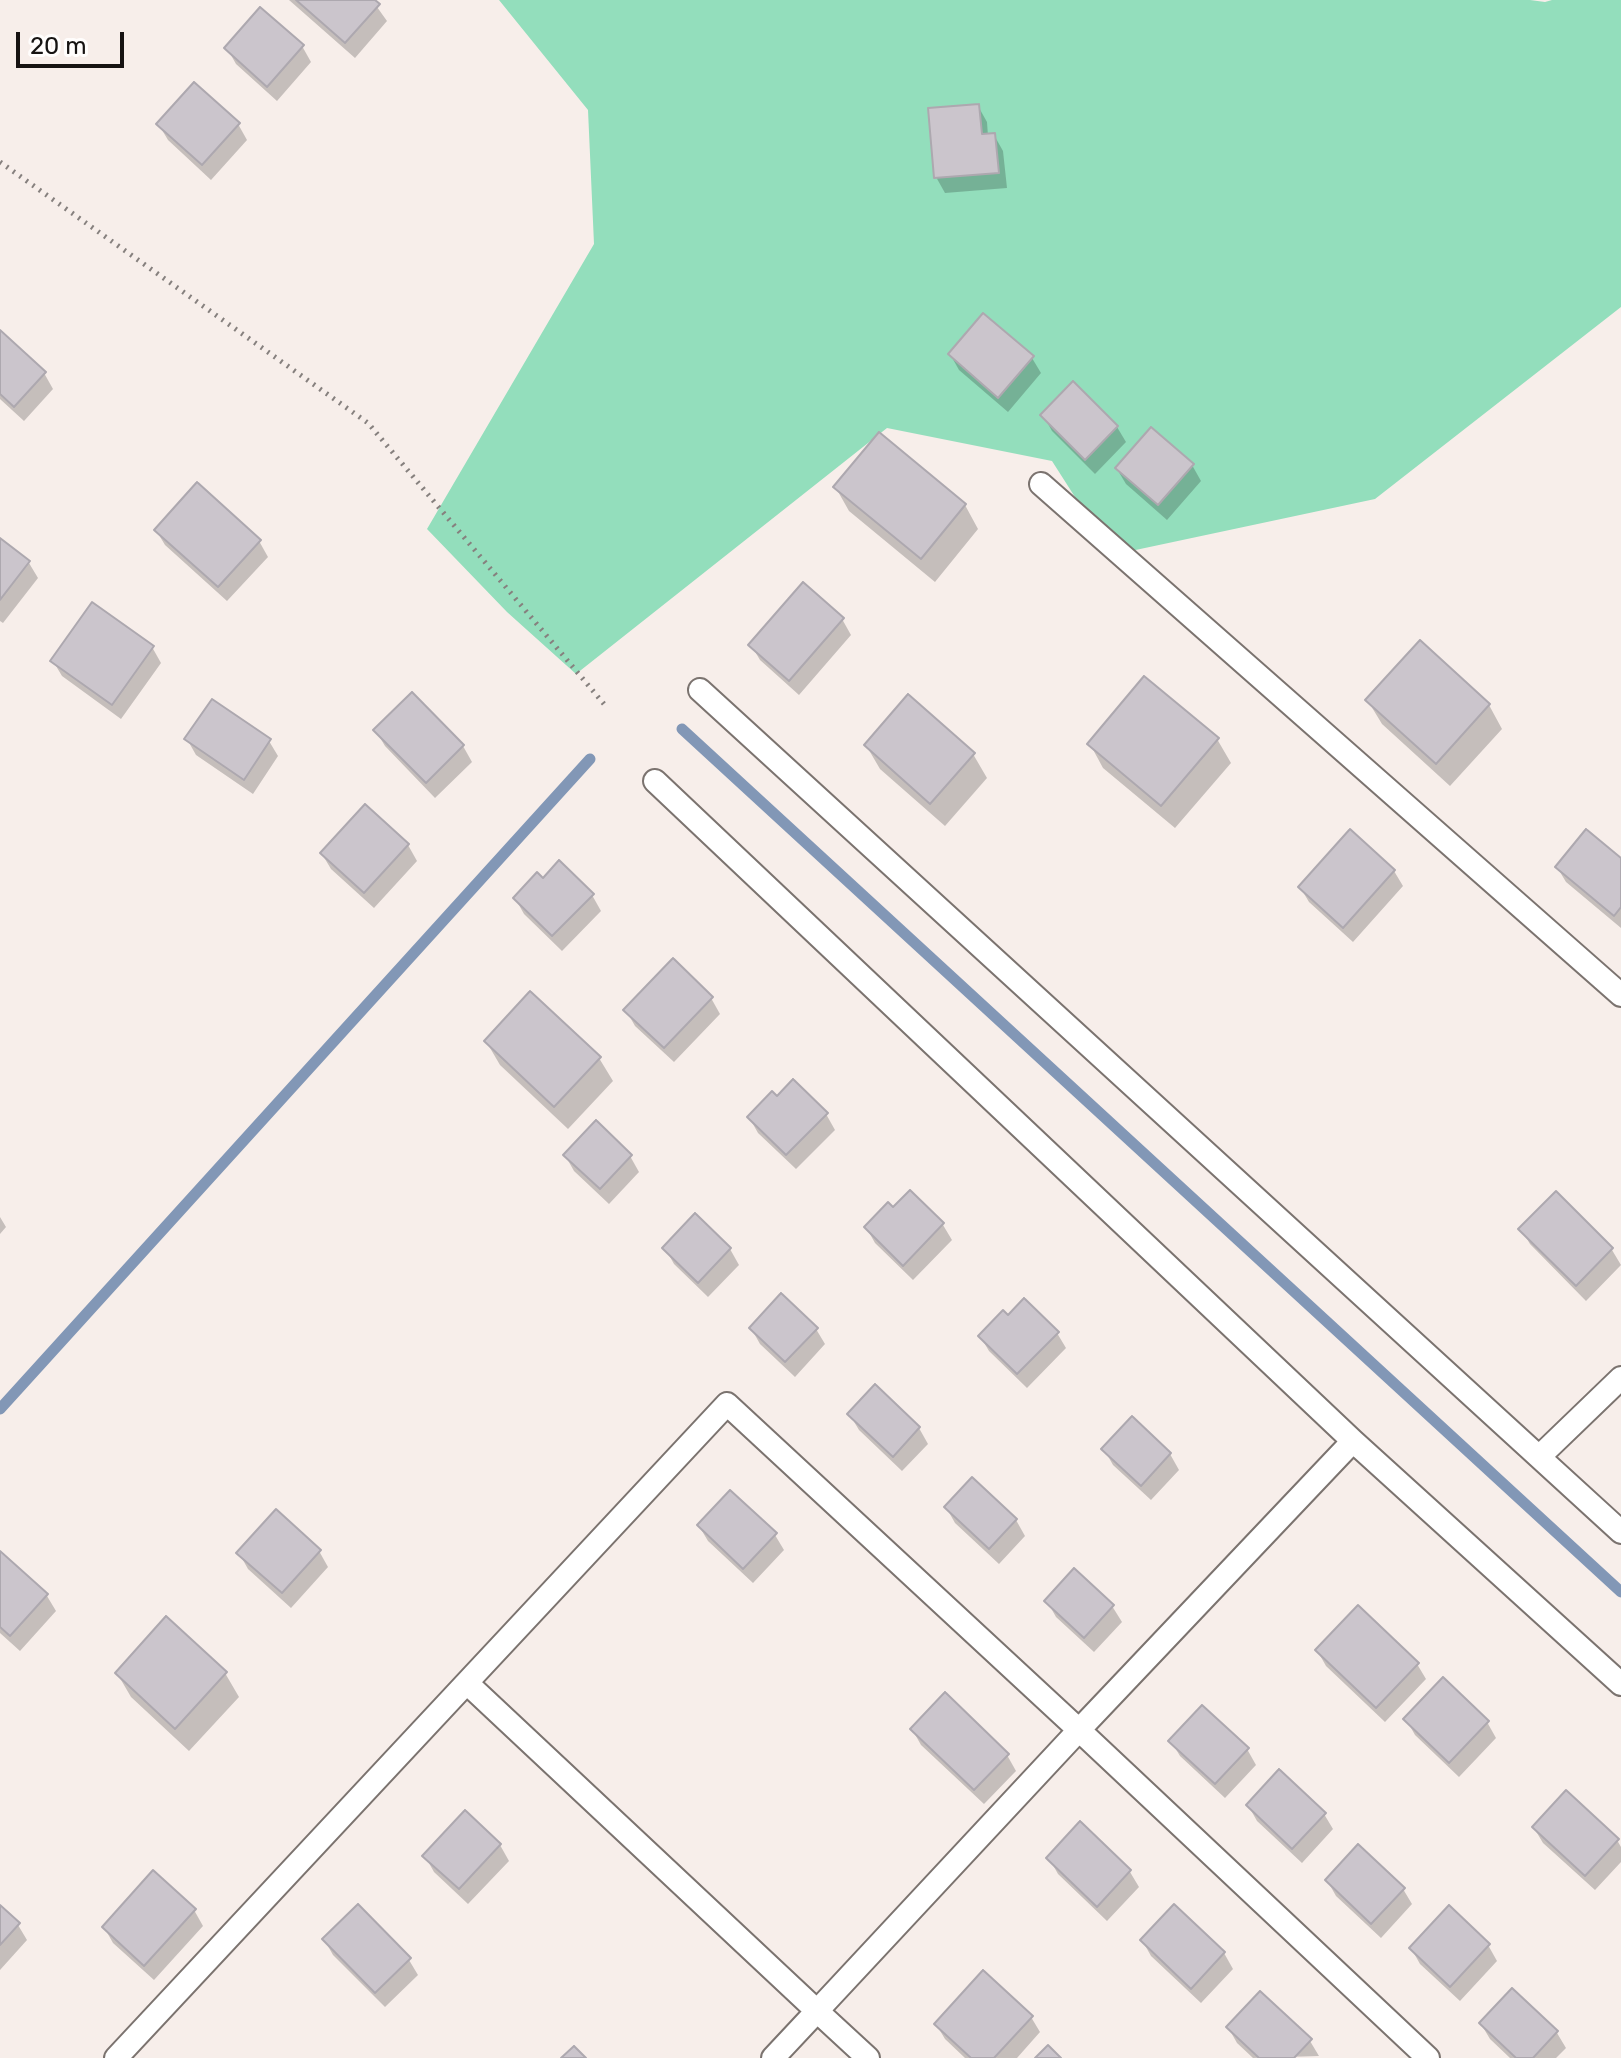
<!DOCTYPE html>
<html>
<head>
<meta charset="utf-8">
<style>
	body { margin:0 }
	#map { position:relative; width:1621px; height:2058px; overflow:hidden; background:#f7eeea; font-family:Rubik,sans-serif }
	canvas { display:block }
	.scale { position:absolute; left:16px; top:32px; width:108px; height:36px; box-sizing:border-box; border:4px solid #161312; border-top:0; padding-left:10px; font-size:24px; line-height:28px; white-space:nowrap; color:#161312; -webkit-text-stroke:6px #fffdfc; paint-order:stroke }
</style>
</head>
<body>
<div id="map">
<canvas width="1621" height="2058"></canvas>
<div class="scale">20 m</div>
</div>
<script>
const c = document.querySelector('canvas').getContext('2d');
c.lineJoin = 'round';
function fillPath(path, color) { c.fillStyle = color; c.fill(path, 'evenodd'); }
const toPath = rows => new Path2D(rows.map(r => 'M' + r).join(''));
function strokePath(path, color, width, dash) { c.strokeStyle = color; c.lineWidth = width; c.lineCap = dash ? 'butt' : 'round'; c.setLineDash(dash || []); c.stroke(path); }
const green = toPath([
	[499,0,1530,0,1545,2,1552,0,1621,0,1621,307,1375,499,1112,555,1052,461,887,428,576,674,507,612,427,529,594,244,588,110]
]);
const shadow = toPath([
	[289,0,372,0,387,21,355,58],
	[302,46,311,62,277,101,236,64,227,48],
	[978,106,987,122,988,136,994,135,1003,151,1007,188,945,193,936,177],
	[238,124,247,140,211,180,168,140,159,125],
	[0,332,44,373,53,389,24,421,0,399],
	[950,354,1032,358,1041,373,1008,412,959,370],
	[1043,415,1117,427,1126,442,1095,474,1052,431],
	[1192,465,1201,481,1167,520,1126,484,1117,469],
	[836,488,965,505,978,529,935,582,849,511],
	[156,530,259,541,268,557,227,601,165,545],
	[0,540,29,563,38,578,3,623,0,621],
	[842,619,851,635,799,695,760,660,751,645],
	[152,647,161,663,121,719,62,676,53,661],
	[412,695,463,746,472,762,435,798,385,746,376,731],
	[1368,701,1489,705,1502,729,1450,786,1382,724],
	[187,739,269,741,278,756,253,794,196,755],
	[1217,739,1231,763,1175,828,1103,768,1090,744],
	[866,745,973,754,987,778,945,826,880,769],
	[408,845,417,861,374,908,331,869,322,854],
	[1621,860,1621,928,1566,882,1557,867],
	[1394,871,1403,886,1353,942,1309,902,1300,887],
	[543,880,592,895,601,911,562,951,524,914,515,898],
	[711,998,720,1014,674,1062,635,1026,626,1010],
	[486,1041,599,1058,613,1081,568,1129,500,1065],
	[826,1114,835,1130,796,1169,758,1133,749,1117],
	[565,1155,630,1156,639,1172,609,1204,574,1171],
	[910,1193,943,1225,952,1240,913,1280,875,1243,866,1227,893,1210],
	[1556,1194,1612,1250,1621,1265,1586,1301,1530,1244,1521,1229],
	[0,1217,6,1227,0,1234],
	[665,1248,730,1249,739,1265,708,1297,674,1264],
	[751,1328,816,1329,825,1344,795,1377,760,1344],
	[1057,1333,1066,1348,1027,1388,989,1351,980,1336],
	[850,1415,919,1428,928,1444,902,1471,859,1430],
	[1104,1449,1170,1454,1179,1470,1151,1500,1113,1465],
	[946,1507,1016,1520,1025,1536,999,1564,955,1523],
	[699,1526,775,1535,784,1550,753,1583,708,1541],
	[319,1551,328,1567,291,1608,248,1569,239,1553],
	[0,1553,47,1596,56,1611,20,1651,0,1633],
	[1047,1601,1112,1606,1122,1622,1094,1652,1056,1617],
	[1317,1650,1417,1664,1426,1679,1385,1722,1326,1666],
	[117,1673,225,1673,239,1697,189,1751,131,1697],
	[1406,1719,1487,1722,1496,1738,1459,1777,1415,1735],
	[912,1729,1007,1755,1016,1771,984,1804,921,1745],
	[1171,1741,1247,1749,1256,1765,1225,1798,1180,1756],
	[1248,1805,1324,1814,1333,1829,1302,1863,1257,1821],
	[1080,1824,1130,1872,1139,1887,1107,1921,1058,1874,1049,1858],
	[1534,1828,1617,1840,1621,1847,1621,1862,1595,1890,1543,1843],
	[500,1845,509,1861,468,1904,434,1872,425,1856],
	[1327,1880,1403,1889,1412,1904,1381,1938,1336,1896],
	[1174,1907,1224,1953,1233,1969,1201,2003,1151,1956,1142,1940],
	[0,1908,18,1925,27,1940,0,1970],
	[194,1910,203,1926,154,1980,113,1943,104,1927],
	[324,1939,409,1960,418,1975,385,2007,333,1955],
	[1488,1945,1497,1961,1460,2001,1420,1964,1411,1948],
	[1512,1990,1557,2033,1566,2048,1556,2058,1510,2058,1490,2039,1481,2024],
	[1031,2017,1040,2032,1017,2058,965,2058,945,2039,936,2024],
	[1228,2027,1310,2041,1319,2056,1253,2058,1237,2043]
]);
const stream = toPath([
	[682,729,1621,1592],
	[0,1409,590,759]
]);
const building = toPath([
	[296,0,375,0,380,4,345,43,296,0],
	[260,7,304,45,267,87,224,48,260,7],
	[194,82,240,123,202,165,156,124,194,82],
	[979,104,982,134,995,133,999,173,934,178,928,108,979,104],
	[983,313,1034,356,998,398,948,354,983,313],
	[0,330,46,372,14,407,0,394,0,330],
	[1073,381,1118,426,1085,460,1040,415,1073,381],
	[1151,427,1194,464,1158,505,1115,468,1151,427],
	[879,432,966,504,921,559,833,487,879,432],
	[197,482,261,540,218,587,154,530,197,482],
	[0,538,30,561,0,600,0,538],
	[803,582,844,618,789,681,748,645,803,582],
	[92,602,154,646,112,705,50,661,92,602],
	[1420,640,1490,704,1436,764,1365,700,1420,640],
	[1144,676,1219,738,1161,806,1087,744,1144,676],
	[412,692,464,745,426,783,373,730,412,692],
	[908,694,975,753,930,804,864,745,908,694],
	[212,699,271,739,244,780,184,739,212,699],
	[365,804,409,844,364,893,320,853,365,804],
	[1350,829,1395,870,1343,928,1298,887,1350,829],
	[1586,829,1621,858,1621,907,1614,916,1555,867,1586,829],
	[559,860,594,894,552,936,513,898,537,872,543,878,559,860],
	[673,958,713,997,664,1048,623,1010,673,958],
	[530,991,601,1057,554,1107,484,1041,530,991],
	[793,1079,828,1113,786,1155,747,1117,772,1091,777,1096,793,1079],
	[596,1120,632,1155,600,1189,563,1155,596,1120],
	[910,1190,944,1223,903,1266,864,1227,888,1202,893,1207,910,1190],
	[1556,1191,1613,1248,1576,1286,1518,1229,1556,1191],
	[695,1213,731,1248,698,1283,662,1248,695,1213],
	[781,1293,818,1328,785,1362,749,1328,781,1293],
	[1024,1298,1059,1332,1017,1374,978,1336,1003,1310,1008,1315,1024,1298],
	[875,1384,920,1427,893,1457,847,1414,875,1384],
	[1132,1416,1171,1453,1141,1486,1101,1449,1132,1416],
	[972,1477,1017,1519,989,1549,944,1507,972,1477],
	[730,1490,777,1533,743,1569,697,1525,730,1490],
	[276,1509,321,1550,282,1593,236,1553,276,1509],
	[0,1551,48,1594,10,1636,0,1627,0,1551],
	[1074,1568,1114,1605,1084,1638,1044,1601,1074,1568],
	[1358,1605,1419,1663,1376,1708,1315,1650,1358,1605],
	[166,1616,227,1672,175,1729,115,1673,166,1616],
	[1443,1677,1489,1721,1449,1763,1403,1719,1443,1677],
	[945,1692,1009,1754,974,1790,910,1729,945,1692],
	[1202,1705,1249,1748,1215,1784,1168,1741,1202,1705],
	[1279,1769,1326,1813,1292,1849,1246,1805,1279,1769],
	[1566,1790,1619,1839,1585,1876,1532,1827,1566,1790],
	[465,1810,501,1844,459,1889,422,1856,465,1810],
	[1080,1821,1131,1870,1097,1907,1046,1858,1080,1821],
	[1358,1844,1405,1888,1371,1924,1325,1880,1358,1844],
	[153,1870,196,1909,144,1966,102,1927,153,1870],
	[358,1904,411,1958,375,1993,322,1939,358,1904],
	[1174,1904,1225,1952,1191,1989,1140,1940,1174,1904],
	[0,1905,20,1923,0,1945,0,1905],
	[1449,1905,1490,1944,1450,1987,1409,1948,1449,1905],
	[983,1970,1033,2016,994,2058,971,2058,934,2024,983,1970],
	[1512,1988,1558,2031,1533,2058,1516,2058,1479,2023,1512,1988],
	[1260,1991,1312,2039,1294,2058,1259,2058,1226,2027,1260,1991],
	[1048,2045,1061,2058,1035,2058,1048,2045],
	[574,2046,586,2058,561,2058,574,2046]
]);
const path = toPath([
	[0,162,368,423,604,704]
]);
const lane = toPath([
	[1041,484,1621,995],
	[700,690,1539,1457,1621,1378],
	[655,781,1353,1441,1621,1684],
	[1539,1457,1621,1532],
	[468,1684,817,2011,773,2058],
	[116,2058,727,1404,1079,1730,1353,1441],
	[868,2058,817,2011,1079,1730,1428,2058]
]);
fillPath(green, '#93debc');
fillPath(shadow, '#0003');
strokePath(stream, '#8297b6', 11);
fillPath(building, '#cbc5cc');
strokePath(building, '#ada8af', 2);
strokePath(lane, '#7b736f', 26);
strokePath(path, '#86807e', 5, [2, 6]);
strokePath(lane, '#fff', 22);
</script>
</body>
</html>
